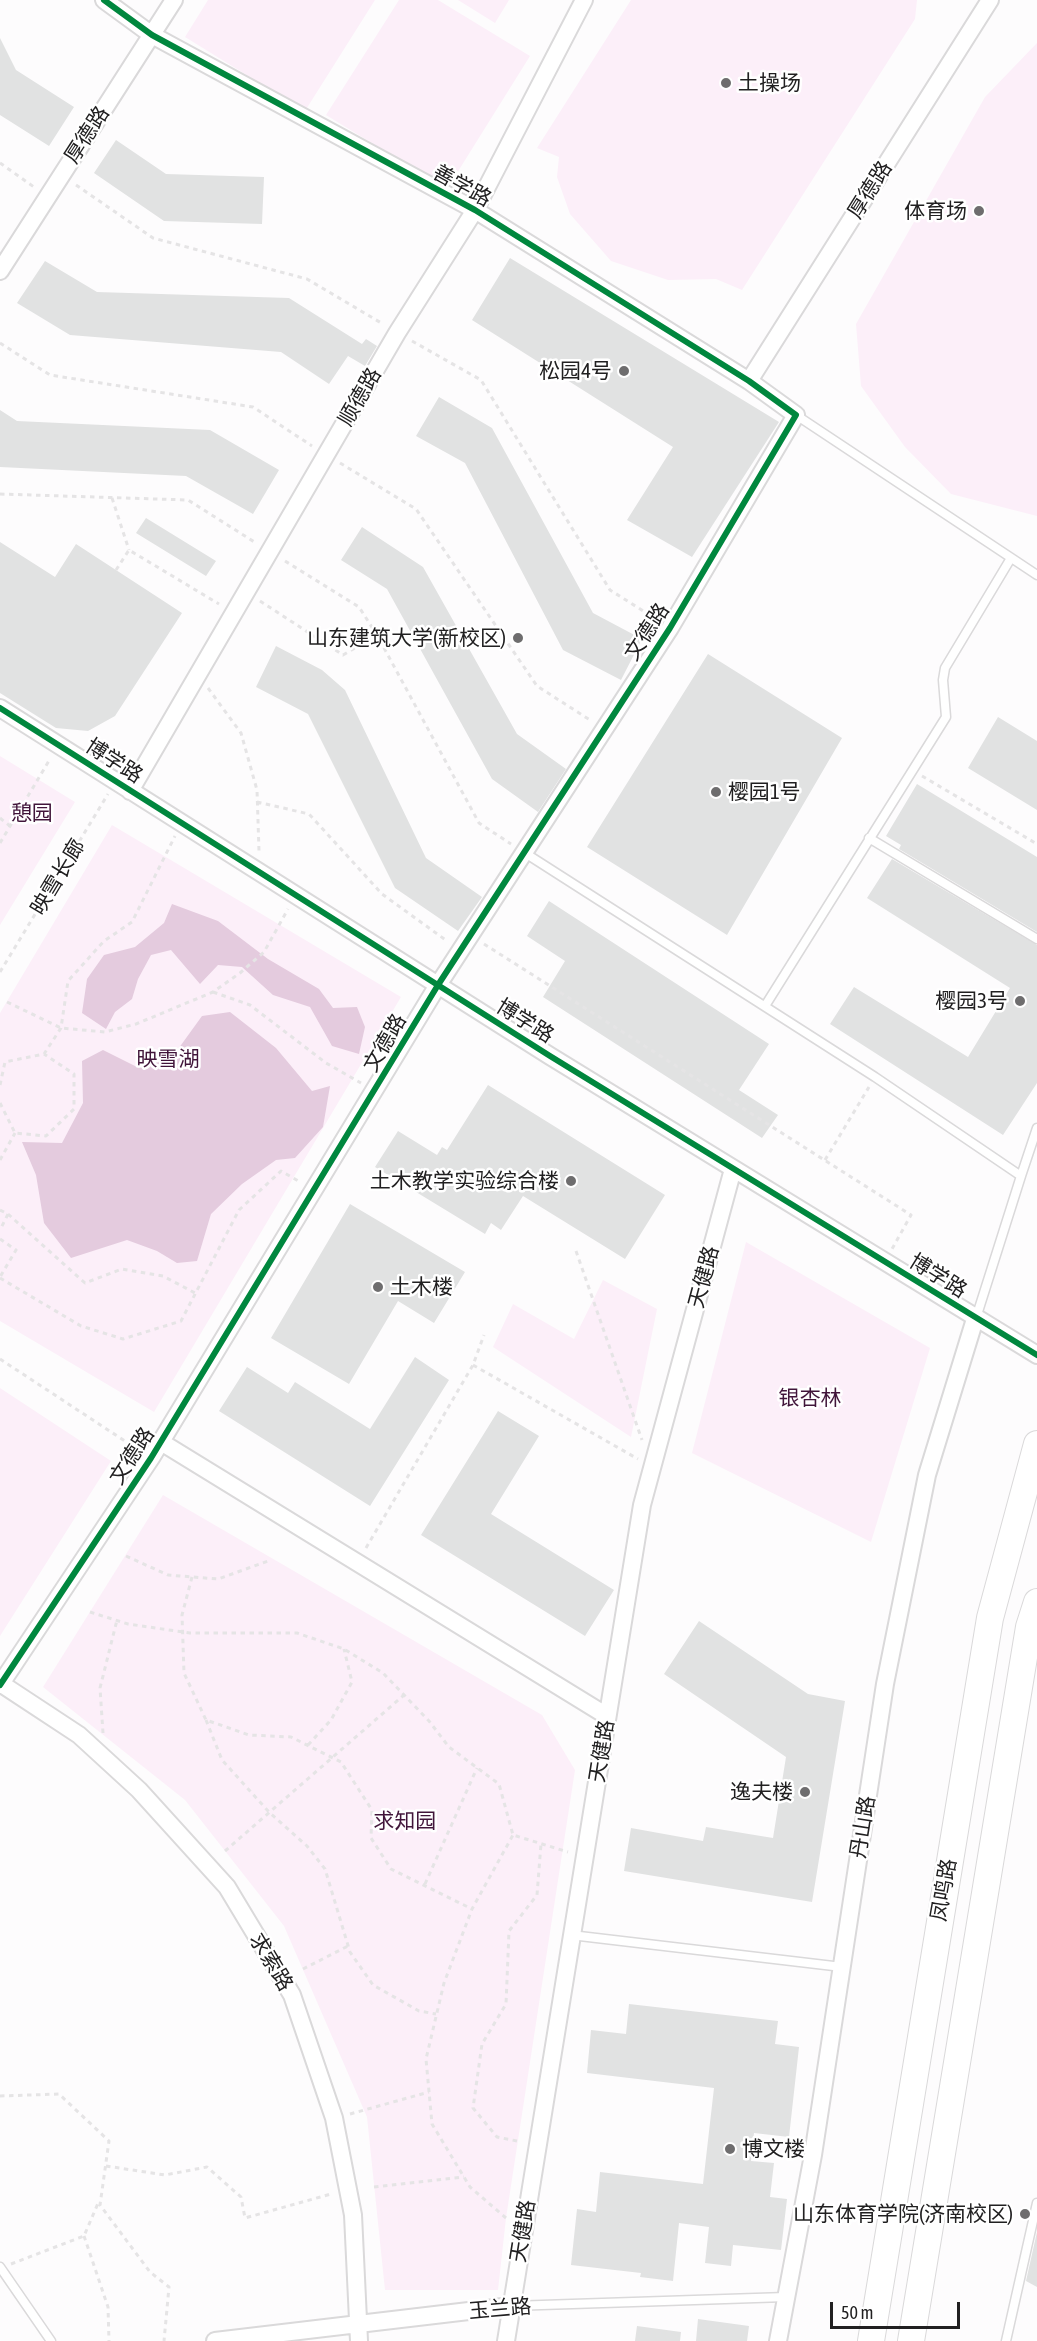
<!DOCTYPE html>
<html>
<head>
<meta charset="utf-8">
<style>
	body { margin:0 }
	#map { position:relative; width:1037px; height:2341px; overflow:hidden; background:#fdfcfd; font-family:"Asap Condensed",sans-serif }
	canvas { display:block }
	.scale { position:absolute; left:830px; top:2302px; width:130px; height:27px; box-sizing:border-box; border:3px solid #212021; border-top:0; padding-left:8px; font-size:18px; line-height:21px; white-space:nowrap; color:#212021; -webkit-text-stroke:4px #fff; paint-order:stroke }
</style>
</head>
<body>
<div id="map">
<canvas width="1037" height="2341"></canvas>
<div class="scale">50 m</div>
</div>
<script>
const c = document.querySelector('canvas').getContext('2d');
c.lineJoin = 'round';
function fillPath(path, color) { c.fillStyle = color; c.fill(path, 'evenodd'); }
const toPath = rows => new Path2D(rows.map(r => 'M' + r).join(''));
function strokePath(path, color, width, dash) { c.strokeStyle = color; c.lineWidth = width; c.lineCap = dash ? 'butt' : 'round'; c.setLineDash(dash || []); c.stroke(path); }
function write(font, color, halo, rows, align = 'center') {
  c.font = font + ' "Asap Condensed","Noto Sans SC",sans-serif'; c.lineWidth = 5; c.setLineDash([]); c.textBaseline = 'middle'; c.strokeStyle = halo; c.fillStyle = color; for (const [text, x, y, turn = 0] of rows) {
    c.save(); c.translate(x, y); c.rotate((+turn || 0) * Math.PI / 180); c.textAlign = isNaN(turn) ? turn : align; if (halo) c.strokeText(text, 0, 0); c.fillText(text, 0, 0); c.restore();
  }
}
const green = toPath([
	[208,0,375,0,305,111,185,37],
	[399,0,438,0,530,56,447,189,326,115],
	[458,0,509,0,495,23],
	[631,0,917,0,915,19,742,290,716,279,668,280,611,261,570,214,557,177,559,157,537,148],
	[1037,43,1037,516,951,494,905,447,861,386,856,324,985,97],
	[0,756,75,802,0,925],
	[112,825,401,997,154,1412,0,1321,0,1013],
	[746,1242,930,1348,871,1542,692,1453],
	[603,1280,657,1309,631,1437,493,1347,513,1304,574,1339],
	[0,1388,111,1461,0,1636],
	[163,1495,542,1715,575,1770,506,2218,498,2290,385,2290,367,2117,284,1926,185,1800,43,1687]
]);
const water = toPath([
	[172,904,218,921,268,959,319,989,333,1008,357,1007,365,1027,359,1054,332,1046,310,1007,273,995,242,967,218,965,200,984,171,950,151,955,138,979,132,999,115,1012,106,1029,82,1013,87,979,104,955,135,947,164,923],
	[230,1012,276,1048,312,1091,330,1086,323,1127,295,1158,276,1160,242,1184,211,1214,197,1261,177,1263,157,1251,127,1240,71,1258,44,1223,36,1175,22,1142,62,1143,83,1103,82,1061,103,1050,137,1067,176,1052,202,1016]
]);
const building = toPath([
	[0,38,16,70,74,107,49,146,0,115],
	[116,140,166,174,264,177,262,224,164,221,94,173],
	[510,258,779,422,692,557,627,520,673,447,472,320],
	[45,261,97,292,289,298,362,344,366,339,377,346,365,366,348,356,329,384,281,352,70,335,17,303],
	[439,397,492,428,593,613,642,639,621,680,563,650,465,463,416,436],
	[0,410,17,421,210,430,279,470,253,514,186,476,0,467],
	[146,518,216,561,206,576,136,533],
	[362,527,423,567,517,734,566,769,538,812,492,779,387,589,341,560],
	[0,542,55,577,76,544,182,613,115,716,88,731,56,728,0,693],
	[276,646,322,670,345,690,426,858,482,897,458,931,395,888,308,714,256,687],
	[708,654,842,738,727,935,587,847],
	[998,717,1037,741,1037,810,968,768],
	[917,784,1037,857,1037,932,899,849,901,845,886,836],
	[892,859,1037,945,1037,1083,1003,1135,830,1024,854,987,968,1057,1010,988,867,898],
	[549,901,769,1044,739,1090,778,1115,762,1138,543,997,565,961,527,936],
	[488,1085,665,1195,625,1259,523,1196,501,1230,491,1223,485,1234,375,1167,398,1131,437,1155,442,1147,447,1150],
	[350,1204,465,1272,434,1323,398,1301,349,1384,271,1338],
	[415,1357,449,1380,370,1506,219,1411,247,1367,288,1393,295,1382,370,1429],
	[498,1411,539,1436,491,1514,614,1590,585,1636,421,1535],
	[699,1621,808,1694,845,1701,812,1902,624,1871,631,1828,703,1841,706,1827,773,1838,786,1757,664,1674],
	[629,2004,778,2021,775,2044,799,2047,789,2137,754,2133,751,2161,774,2163,770,2197,787,2199,781,2250,733,2245,731,2266,705,2263,709,2227,679,2223,673,2281,640,2277,641,2273,571,2265,577,2209,596,2212,600,2172,703,2184,714,2088,587,2073,591,2030,626,2034],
	[1037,2232,1037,2287,1026,2281],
	[698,2319,749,2326,747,2341,696,2341],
	[637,2326,681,2332,680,2341,635,2341]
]);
const path = toPath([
	[0,163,34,187],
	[76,185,153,238,307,279,383,324],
	[412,341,481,380,610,590,656,619],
	[0,343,50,375,253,407,312,446],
	[340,463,416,509,537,686,590,720],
	[0,494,188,500,256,543],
	[112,498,129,550],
	[285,561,359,607,377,635],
	[116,570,129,550,219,604],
	[260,601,343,655,377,635,479,823,511,844],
	[208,688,241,733,257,790,259,851],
	[922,776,1037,844],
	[257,802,309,814,382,894,447,941],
	[0,818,10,826],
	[0,843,50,759],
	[484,944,911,1215,892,1249],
	[0,972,108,794],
	[213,992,250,1005,326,1063,361,1083],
	[7,1002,61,1028,105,1032,136,1024,213,992,240,973,264,952,288,909],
	[0,1085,5,1062,44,1054,61,1028,68,981,104,941,132,922,175,836],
	[0,1103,15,1133,46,1136,74,1109,74,1074,44,1054],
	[0,1160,15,1133],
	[825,1160,869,1087],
	[0,1210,8,1214,0,1230],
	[8,1214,85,1283,122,1269,163,1276,195,1293],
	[0,1239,16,1250,0,1277],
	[576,1251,642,1440],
	[0,1278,81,1326,123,1339,181,1321,239,1210,281,1171,300,1182],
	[0,1359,137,1449],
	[473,1365,638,1459],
	[366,1548,473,1365,484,1335],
	[126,1556,168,1575,218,1579,271,1560],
	[192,1577,182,1615,184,1673,206,1720,249,1735,291,1737,341,1762,372,1810,371,1838,391,1869,472,1909],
	[90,1612,128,1624,190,1633,297,1633,344,1649,383,1673,429,1721,449,1747,499,1784,513,1835,568,1852],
	[206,1720,222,1760,269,1812,307,1846,325,1869,350,1952,373,1985,419,2011,436,2014],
	[103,1733,100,1688,117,1620],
	[308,1745,331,1720,352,1682,344,1649],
	[225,1851,404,1695],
	[425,1884,477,1768],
	[303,1969,348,1946],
	[0,2096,59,2094,109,2141,100,2205,150,2272,169,2287,164,2341],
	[350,2114,429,2092],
	[517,2141,497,2137,473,2108,482,2044,506,2004,509,1931,537,1895,541,1844],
	[106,2166,165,2175,207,2167,241,2197,245,2218,331,2194],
	[374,2187,464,2177],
	[506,2218,470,2187,432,2124,426,2059,444,1983,472,1909,513,1835],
	[84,2236,108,2307,109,2341],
	[11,2264,84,2236,99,2201]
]);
const service = toPath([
	[796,415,1037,575],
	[869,838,1037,939],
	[525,853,875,1077,1021,1176,1037,1128],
	[765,1006,946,717,943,680,945,668,1011,558],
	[976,1318,1021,1176],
	[571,1935,842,1967],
	[0,2267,51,2341],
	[511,2306,786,2297],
	[1006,2341,1037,2203]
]);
const minor = toPath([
	[0,271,174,0],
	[749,381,990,0],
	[0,708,550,1056,1037,1355],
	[130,791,397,333,475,210,584,0],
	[161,1442,607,1716],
	[0,1683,79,1735,139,1790,227,1887,292,1995,334,2118,353,2215,359,2341],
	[0,1685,151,1458,438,985,670,628,796,415,749,381,475,210,152,35,104,0],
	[215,2341,511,2306],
	[506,2341,642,1505,733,1169],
	[778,2341,813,2155,885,1684,927,1475,975,1319]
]);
const primary = toPath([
	[871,2341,990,1618,1037,1444],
	[911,2341,1029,1627,1037,1602]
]);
const cycleway = toPath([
	[0,708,550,1056,1037,1355],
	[0,1685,151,1458,438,985,670,628,796,415,749,381,475,210,152,35,104,0]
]);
const markers = [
	[726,83,6,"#6e6d6e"],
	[979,211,6,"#6e6d6e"],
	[624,371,6,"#6e6d6e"],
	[518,638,6,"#6e6d6e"],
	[716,792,6,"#6e6d6e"],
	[1020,1001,6,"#6e6d6e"],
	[571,1181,6,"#6e6d6e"],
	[378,1287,6,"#6e6d6e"],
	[805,1792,6,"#6e6d6e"],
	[730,2149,6,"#6e6d6e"],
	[1025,2214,6,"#6e6d6e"]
];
const poiNames = [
	["土操场",738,83,"left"],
	["体育场",967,211],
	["松园4号",612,371],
	["山东建筑大学(新校区)",506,638],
	["樱园1号",728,792,"left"],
	["樱园3号",1008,1001],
	["土木教学实验综合楼",559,1181],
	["土木楼",390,1287,"left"],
	["逸夫楼",793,1792],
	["博文楼",742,2149,"left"],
	["山东体育学院(济南校区)",1013,2214]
];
const streetNames = [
	["厚德路",87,135,-57],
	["善学路",462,186,29],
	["厚德路",870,190,-58],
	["顺德路",360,397,-60],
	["文德路",647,632,-57],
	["博学路",114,761,33],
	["映雪长廊",58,877,-59],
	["博学路",525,1021,32],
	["文德路",385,1043,-60],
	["博学路",938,1276,32],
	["天健路",704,1277,-75],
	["文德路",132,1456,-57],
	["天健路",602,1751,-81],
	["丹山路",863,1827,-81],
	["凤鸣路",944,1890,-80],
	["求索路",271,1962,59],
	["天健路",523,2231,-81],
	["玉兰路",500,2309,-5]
];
const parkNames = [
	["憩园",32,813],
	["映雪湖",168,1059],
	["银杏林",810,1398],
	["求知园",405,1821]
];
fillPath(green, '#fceff9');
fillPath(water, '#e4cbde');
fillPath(building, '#e1e2e2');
strokePath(service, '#dad9da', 11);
strokePath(minor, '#dad9da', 20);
strokePath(primary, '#dad9da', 28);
strokePath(path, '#e5e4e5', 3, [4.5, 4.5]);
strokePath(service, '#fff', 8);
strokePath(minor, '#fff', 16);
strokePath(primary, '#fff', 26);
strokePath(cycleway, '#00873e', 6);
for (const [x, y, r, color] of markers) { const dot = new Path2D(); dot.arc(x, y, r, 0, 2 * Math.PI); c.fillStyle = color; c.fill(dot); strokePath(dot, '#fff', 2); }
write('21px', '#212021', '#fff', poiNames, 'right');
write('21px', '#212021', '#fff', streetNames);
write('21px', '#41153a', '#fff', parkNames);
</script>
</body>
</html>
